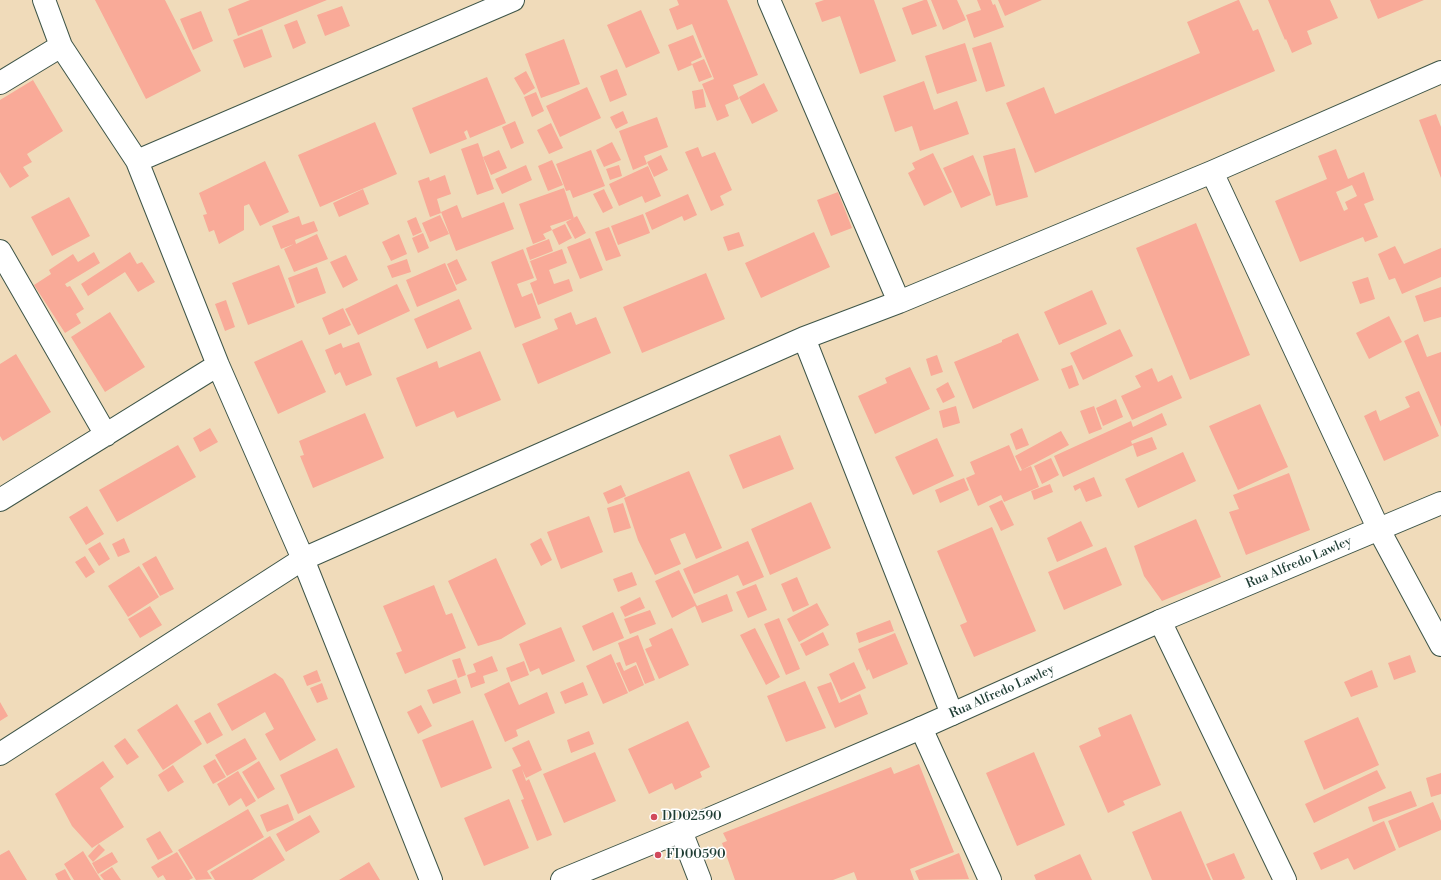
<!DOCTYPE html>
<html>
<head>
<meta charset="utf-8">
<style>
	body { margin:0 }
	canvas { display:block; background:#f0dbba }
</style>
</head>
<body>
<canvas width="1441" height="880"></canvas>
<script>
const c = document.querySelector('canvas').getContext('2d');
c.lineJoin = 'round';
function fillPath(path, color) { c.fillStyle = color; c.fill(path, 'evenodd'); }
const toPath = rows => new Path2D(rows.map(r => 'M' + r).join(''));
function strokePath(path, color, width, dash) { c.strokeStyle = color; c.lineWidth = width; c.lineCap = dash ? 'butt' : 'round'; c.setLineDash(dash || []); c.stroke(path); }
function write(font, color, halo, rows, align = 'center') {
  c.font = font + ' "Libre Bodoni",serif'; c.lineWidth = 3; c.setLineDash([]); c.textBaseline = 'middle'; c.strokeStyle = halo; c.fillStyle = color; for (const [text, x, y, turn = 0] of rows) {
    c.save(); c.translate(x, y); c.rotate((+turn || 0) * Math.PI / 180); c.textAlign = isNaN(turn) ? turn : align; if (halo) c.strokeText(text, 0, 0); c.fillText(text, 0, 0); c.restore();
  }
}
const building = toPath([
	[95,0,165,0,201,71,146,99],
	[250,0,327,0,238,36,228,9],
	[677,0,727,0,758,75,733,85,739,99,725,105,729,116,717,121,702,84,714,79,692,24,677,30,669,9,679,5],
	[824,0,874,0,896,61,860,74,840,16,822,22,815,3],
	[924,0,927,0,937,26,912,35,902,8],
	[931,0,957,0,966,20,943,30],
	[977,0,991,0,993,5,995,4,1004,27,974,38,966,15,981,10],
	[998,0,1042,0,1005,16],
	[1238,0,1239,0,1253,31,1258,29,1275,71,1035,173,1006,103,1044,87,1055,114,1200,53,1187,22],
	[1268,0,1330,0,1338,18,1307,31,1312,44,1292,53,1286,39,1285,40],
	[1370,0,1424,0,1378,19],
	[342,6,350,26,325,36,317,15],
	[641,10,660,53,626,68,607,25],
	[201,11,213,41,193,50,180,19],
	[297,20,306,43,293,49,284,25],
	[262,29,272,57,244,68,233,40],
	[693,35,702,57,691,62,692,65,678,71,668,45],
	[564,39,580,84,541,98,525,54],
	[991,42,1005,86,986,92,972,48],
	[965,43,977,81,937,94,925,56],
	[704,59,712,77,699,82,692,64],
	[617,69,627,95,610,102,600,76],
	[526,71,535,88,524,95,514,78],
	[487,77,506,123,470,138,467,130,464,132,467,139,430,154,412,108],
	[33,80,63,131,27,154,32,162,23,167,29,176,10,188,0,172,0,100],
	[924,81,934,110,957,101,969,134,920,151,912,126,895,132,883,96],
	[764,83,778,111,752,124,739,97],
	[587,87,601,118,560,137,546,106],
	[703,89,706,107,695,109,692,91],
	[536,92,544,111,532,117,524,97],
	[623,111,628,123,616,129,610,117],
	[1436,114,1441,127,1441,178,1419,120],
	[657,117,668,147,644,156,647,164,633,170,619,131],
	[515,121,524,143,511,149,502,127],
	[375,122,397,174,320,207,298,155],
	[551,123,563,148,549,154,537,130],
	[612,142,621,160,604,167,596,150],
	[478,143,494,189,477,195,461,149],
	[698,147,702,157,715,152,732,190,720,196,724,205,711,211,685,152],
	[1015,148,1028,197,996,206,983,156],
	[1336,149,1348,179,1364,172,1374,200,1364,204,1378,237,1365,242,1363,237,1300,262,1275,201,1327,179,1318,156],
	[1352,185,1357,196,1345,202,1348,209,1344,211,1336,192],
	[499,150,507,168,491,175,483,157],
	[591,150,605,186,573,198,570,190,566,191,556,164],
	[933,153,952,192,924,206,908,173,915,169,912,163],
	[661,155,668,170,654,177,647,162],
	[973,155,991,195,961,208,943,168],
	[552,160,563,185,548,191,538,166],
	[265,161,289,212,260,226,249,204,244,206,244,230,219,244,214,230,209,232,203,215,207,214,199,193],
	[526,165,532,180,502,194,495,179],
	[619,165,622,176,610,180,606,169],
	[648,166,661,196,645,203,642,196,619,206,609,184],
	[445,175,451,194,437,199,441,213,430,217,418,181,429,177,430,181],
	[564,188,574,218,550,226,552,230,543,234,546,239,533,244,519,204],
	[363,189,369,204,339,217,333,203],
	[604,189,613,208,603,213,593,194],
	[838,192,852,228,831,236,817,200],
	[688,194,697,215,684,221,682,216,652,230,645,213],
	[69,197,90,236,52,256,31,217],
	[504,202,514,229,456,251,441,212,457,205,462,218],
	[643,214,650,233,618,245,611,226],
	[440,215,449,234,430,242,422,223],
	[299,216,302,225,314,221,318,231,295,240,296,244,317,234,328,259,294,272,284,249,294,244,281,249,272,226],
	[577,216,586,233,575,239,566,222],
	[416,217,422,232,413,236,407,221],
	[1196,223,1250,355,1190,380,1136,248],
	[565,224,572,238,559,245,552,230],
	[609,227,621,256,606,261,595,232],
	[739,232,744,246,728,251,723,237],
	[814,232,830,267,761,298,745,263],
	[423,233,429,248,418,253,412,238],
	[399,234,407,254,391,261,382,242],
	[590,238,603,270,580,279,567,247],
	[549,239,553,251,530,260,526,248],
	[1395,246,1404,264,1441,248,1441,277,1402,294,1395,278,1389,280,1378,254],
	[523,249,534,278,517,284,522,297,532,293,541,318,515,328,491,262],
	[562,249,567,263,549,270,554,284,569,279,573,291,538,305,530,283,537,280,530,261],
	[94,252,100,263,65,284,67,287,70,286,84,309,76,314,81,323,65,333,34,285,51,274,49,270,73,254,78,262],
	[130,252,137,264,142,262,155,282,138,292,125,272,88,296,81,284],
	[346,255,358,280,343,288,330,262],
	[407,259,411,272,392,278,387,266],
	[457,259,467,280,456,285,447,264],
	[445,263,457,290,417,307,406,280],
	[279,265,295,307,248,325,232,283],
	[317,267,326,293,297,304,288,278],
	[706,273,725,319,642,353,623,307],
	[1368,277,1375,299,1360,304,1352,282],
	[397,284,410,311,358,335,345,309],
	[1441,287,1441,317,1424,322,1415,296],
	[1092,290,1107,324,1059,345,1044,312],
	[459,299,472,329,427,349,414,319],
	[226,300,235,327,225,331,215,304],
	[343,308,351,325,329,335,322,318],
	[110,312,145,367,105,392,71,337],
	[571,312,576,325,596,317,611,353,538,384,522,344,558,329,554,319],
	[1389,316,1402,342,1369,359,1356,333],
	[1120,329,1133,356,1083,380,1070,353],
	[1018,333,1039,380,973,409,954,362,1002,342,1002,340],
	[1418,334,1427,357,1441,352,1441,427,1404,341],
	[302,340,326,392,278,414,254,362],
	[359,342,372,375,346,386,340,372,335,375,325,350,341,343,343,348],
	[480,351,501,400,457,418,454,411,416,427,396,378,437,361,439,368],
	[16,354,51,412,3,441,0,436,0,364],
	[937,355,943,372,931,376,926,359],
	[1072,365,1079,385,1069,389,1061,369],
	[910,367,930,409,875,434,858,396,887,383,885,378],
	[1152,368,1158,382,1172,375,1182,398,1132,420,1121,396,1141,387,1135,376],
	[948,382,955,397,943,403,936,389],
	[1419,391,1439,436,1384,461,1364,416,1376,410,1380,421,1410,407,1405,397],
	[1116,399,1123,417,1103,426,1096,408],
	[1260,404,1288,467,1238,490,1209,426],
	[956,406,960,423,943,428,939,411],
	[1094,406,1102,429,1089,434,1080,411],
	[365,413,384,458,313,488,300,456,304,455,299,441],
	[1162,413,1167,425,1131,441,1132,444,1152,437,1157,449,1137,457,1133,445,1063,477,1054,456,1131,421,1133,427],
	[210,428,218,442,200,452,193,438],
	[1022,428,1029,445,1016,450,1010,434],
	[1061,431,1069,445,1022,470,1015,456],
	[780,435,794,469,743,489,729,455],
	[937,438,954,476,913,495,895,457],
	[178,445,196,477,117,522,99,490],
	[1009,445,1020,471,1031,466,1039,487,1004,502,1001,495,978,506,966,478,975,474,970,462],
	[1183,452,1196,481,1138,508,1125,479],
	[1051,458,1059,475,1042,484,1034,466],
	[689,471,722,548,696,559,685,533,670,539,681,564,655,575,638,540,624,498],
	[1289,473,1310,530,1246,555,1229,512,1239,509,1233,495],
	[1094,477,1102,496,1086,502,1080,488,1075,491,1073,486],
	[964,478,969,490,940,503,935,490],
	[1050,484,1053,492,1034,500,1031,491],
	[621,485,626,496,608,504,603,493],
	[1002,500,1014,525,1001,531,989,506],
	[811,502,831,548,770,575,751,529],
	[623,503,631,528,614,533,607,508],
	[87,506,104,534,86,545,69,517],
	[589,516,603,552,561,569,547,532],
	[1196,519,1221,577,1162,601,1144,576,1134,546],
	[1081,521,1093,546,1057,562,1047,538],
	[992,527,1036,631,974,657,960,625,967,622,937,551],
	[124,538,130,552,118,557,112,544],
	[541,538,552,560,541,566,530,544],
	[748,541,764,577,743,586,738,575,694,594,683,569],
	[100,542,110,559,99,566,88,549],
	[1106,547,1122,585,1064,610,1048,572],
	[85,556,95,572,86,578,75,562],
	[156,556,174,589,160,596,142,564],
	[496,558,526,624,501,639,478,646,448,581],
	[139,566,159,597,128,617,108,586],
	[679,570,697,606,727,594,733,611,702,623,695,606,672,618,655,581],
	[632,572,637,585,618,592,613,579],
	[797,577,809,605,793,612,781,584],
	[756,584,767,610,748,618,736,592],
	[434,585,446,615,452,613,466,648,405,674,396,653,402,651,383,606],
	[640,597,645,608,625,617,620,607],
	[817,603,829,625,799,642,787,619],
	[150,606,162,625,140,638,128,619],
	[650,610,656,624,630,634,624,619],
	[613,612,624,638,593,651,582,626],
	[779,618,800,669,786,675,764,624],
	[890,620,894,631,859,643,856,633],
	[561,627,575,661,542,675,539,668,530,672,519,644],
	[672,628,689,665,659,679,645,649,652,646,649,639],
	[755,628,780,677,766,685,740,635],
	[823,632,829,645,806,656,800,644],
	[895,633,908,664,873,679,869,669,867,671,858,649],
	[638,635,655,680,645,684,636,662,626,666,618,643],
	[611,654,628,693,603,704,586,666],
	[1410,655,1416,672,1394,680,1388,663],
	[492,656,498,671,483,676,485,683,471,688,467,675,476,672,473,664],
	[460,658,466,675,458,678,452,660],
	[524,661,529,675,511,682,506,668],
	[620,662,624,671,636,665,644,685,629,692,616,663],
	[854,662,866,688,841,700,829,674],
	[317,670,321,681,307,686,303,676],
	[1372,670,1378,687,1351,697,1344,682],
	[275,673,283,679,316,740,280,761,265,734,274,729,265,712,232,731,217,704],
	[456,679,461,693,433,704,427,690],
	[805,681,826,728,786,742,767,696],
	[509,682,519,705,547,692,555,713,516,730,518,736,505,742,484,694],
	[583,682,588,695,565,704,560,692],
	[831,682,839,703,860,694,868,714,835,728,817,687],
	[322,683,328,699,317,703,310,688],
	[0,702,8,716,0,721],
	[177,704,202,744,163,770,137,730],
	[421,705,432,726,418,734,407,712],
	[210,712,223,735,207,744,194,721],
	[1131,714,1161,785,1123,801,1125,805,1108,813,1079,746,1101,736,1098,728],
	[1358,717,1379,765,1324,790,1304,741],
	[473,720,492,768,441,788,422,740],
	[688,721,710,767,700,772,702,777,675,790,672,783,649,794,628,749],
	[589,731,594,744,571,753,567,740],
	[125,738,139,757,127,765,114,746],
	[245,738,257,759,227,776,215,755],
	[529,740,542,770,526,778,522,769,526,781,529,779,552,835,537,841,521,800,524,799,512,770,521,766,512,748],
	[337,748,355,787,298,814,280,775],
	[595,752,616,801,564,823,543,774],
	[1034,752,1065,825,1017,846,986,773],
	[215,759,226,777,213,784,203,766],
	[103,761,114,777,100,788,124,827,92,848,72,826,55,794],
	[259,761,275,789,258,799,242,772],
	[919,764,954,852,910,869,914,880,857,880,854,872,833,880,735,880,722,843,727,841,723,833,891,767,894,774],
	[173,765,184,782,168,792,158,775],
	[1377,770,1386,788,1314,823,1305,804],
	[238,771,256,801,246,807,241,798,229,806,217,784],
	[1441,773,1441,794,1431,797,1426,778],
	[1411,791,1417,806,1373,822,1368,807],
	[509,799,529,848,484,866,464,818],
	[1433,802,1441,821,1441,830,1399,848,1388,821],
	[288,804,294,820,267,832,260,815],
	[248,809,264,837,207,871,212,879,196,880,178,850],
	[1181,811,1211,880,1152,880,1132,832],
	[310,815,320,832,286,852,276,834],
	[1384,821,1396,850,1354,870,1348,858,1321,870,1313,853],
	[160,831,173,852,158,860,146,839],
	[270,836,285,860,252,880,215,880,210,872],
	[99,844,105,850,93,862,88,856],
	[9,850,27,880,0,880,0,855],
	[83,851,91,864,101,880,74,880,64,864],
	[112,852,118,862,98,874,92,863],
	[177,852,193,878,189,880,166,880,163,875,158,878,151,867],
	[959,853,969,879,919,880,915,871],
	[1234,853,1245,878,1241,880,1213,880,1206,864],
	[1080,854,1092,880,1036,880,1034,875],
	[369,862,380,880,339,880],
	[112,867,121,880,104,880,100,875],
	[65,869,71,880,58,880,55,874]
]);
const minor = toPath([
	[44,0,61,46,137,161,218,365,303,559,431,880],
	[769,0,899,302],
	[0,83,61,46],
	[137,161,513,0],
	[1212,172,1379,530,1441,645],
	[0,251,106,435],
	[804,338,952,714],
	[0,500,218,365],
	[1160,621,1285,880],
	[921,728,990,880],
	[0,754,303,559,804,338,899,302,1212,172,1441,72],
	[681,831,700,880]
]);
const secondary = toPath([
	[562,880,681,831,921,728,1160,621,1441,503]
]);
const markers = [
	[654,817,4,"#d1495b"],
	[658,855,4,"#d1495b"]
];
const streetNames = [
	["Rua Alfredo Lawley",1299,563,-23],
	["Rua Alfredo Lawley",1002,692,-24]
];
const poiNames = [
	["DD02590",662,817],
	["FD00590",666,855]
];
fillPath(building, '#f9aa98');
strokePath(minor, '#3e5548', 24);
strokePath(secondary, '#3e5548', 24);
strokePath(minor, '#fff', 22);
strokePath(secondary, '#fff', 22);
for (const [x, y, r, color] of markers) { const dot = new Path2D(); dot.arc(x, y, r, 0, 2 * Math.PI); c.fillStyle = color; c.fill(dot); strokePath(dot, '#fff', 1.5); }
write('13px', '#1f3d34', '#fff', streetNames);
write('13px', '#1f3d34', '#fff', poiNames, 'left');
</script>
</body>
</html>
